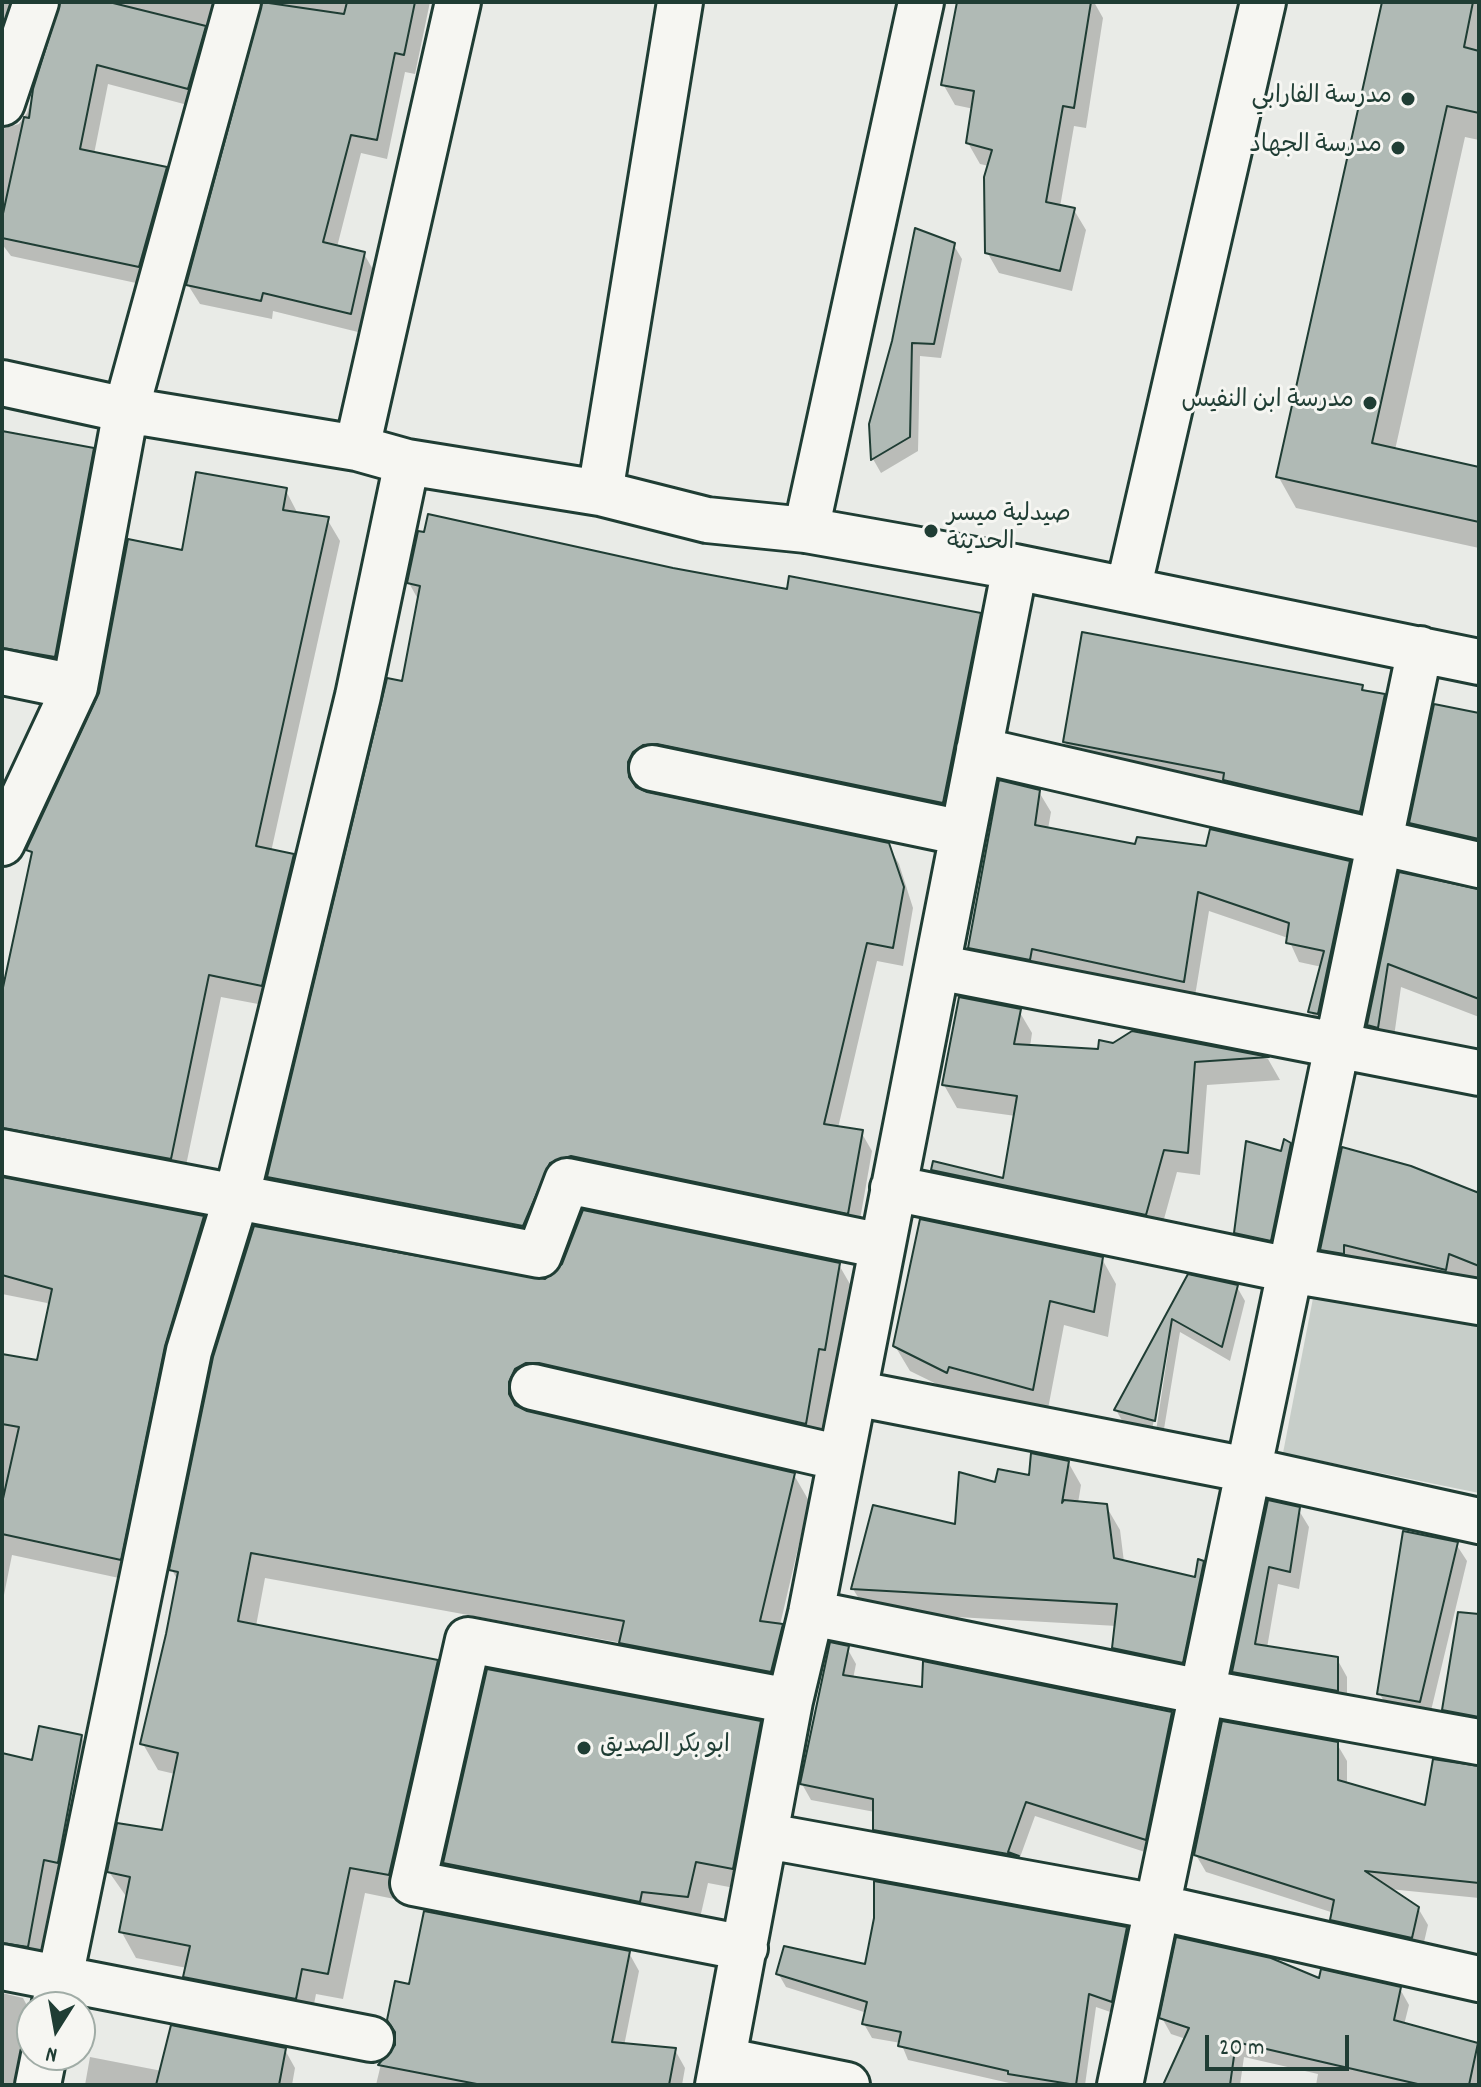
<!DOCTYPE html>
<html>
<head>
<meta charset="utf-8">
<style>
	body { margin:0 }
	#map { position:relative; width:1481px; height:2087px; overflow:hidden; background:#e9ebe7; font-family:Dekko,sans-serif }
	canvas { display:block }
	.frame { position:absolute; inset:0; border:4px solid #1f3d34; pointer-events:none }
	.north { position:absolute; left:16px; top:1991px; width:80px; height:80px; box-sizing:border-box; background:#f6f6f2; border:2px solid #a0aca6; border-radius:50%; rotate:191deg; font-size:22px; font-weight:700; line-height:32px; text-align:center; color:#1f3d34 }
	.north::after { content:''; display:block; margin:auto; width:28px; height:36px; background:#1f3d34; clip-path:polygon(50% 0,100% 100%,50% 72%,0 100%) }
	.scale { position:absolute; left:1205px; top:2035px; width:144px; height:36px; box-sizing:border-box; border:4px solid #1f3d34; border-top:0; padding-left:10px; font-size:24px; line-height:28px; white-space:nowrap; color:#1f3d34; -webkit-text-stroke:6px #f6f6f2; paint-order:stroke }
</style>
</head>
<body>
<div id="map">
<canvas width="1481" height="2087"></canvas>
<div class="frame"></div>
<div class="north">N</div>
<div class="scale">20 m</div>
</div>
<script>
const c = document.querySelector('canvas').getContext('2d');
c.lineJoin = 'round';
function fillPath(path, color) { c.fillStyle = color; c.fill(path, 'evenodd'); }
const toPath = rows => new Path2D(rows.map(r => 'M' + r).join(''));
function strokePath(path, color, width, dash) { c.strokeStyle = color; c.lineWidth = width; c.lineCap = dash ? 'butt' : 'round'; c.setLineDash(dash || []); c.stroke(path); }
function write(font, color, halo, rows, align = 'center') {
  c.font = font + ' Dekko,"Playpen Sans Arabic",sans-serif'; c.lineWidth = 6; c.setLineDash([]); c.textBaseline = 'middle'; c.strokeStyle = halo; c.fillStyle = color; for (const [text, x, y, turn = 0] of rows) {
    c.save(); c.translate(x, y); c.rotate((+turn || 0) * Math.PI / 180); c.textAlign = isNaN(turn) ? turn : align; if (halo) c.strokeText(text, 0, 0); c.fillText(text, 0, 0); c.restore();
  }
}
const green = toPath([
	[1314,1293,1479,1324,1479,1493,1283,1453]
]);
const shadow = toPath([
	[2,2,31,2,2,75],
	[62,2,234,2,199,108,108,84,94,154,166,169,177,188,150,286,11,256,2,244,2,129,19,124,27,113],
	[264,2,430,2,415,74,405,72,387,159,361,153,337,247,364,254,375,273,362,333,273,311,272,319,200,304,188,285],
	[959,2,1094,2,1103,18,1086,128,1074,126,1060,207,1074,210,1086,230,1072,291,999,273,987,252,989,166,980,164,968,143,974,109,955,105,943,84],
	[1384,2,1479,2,1479,140,1465,137,1395,450,1479,469,1479,548,1296,508,1278,476],
	[953,244,962,259,941,358,920,356,918,451,881,473,873,459,871,425],
	[2,432,92,450,105,472,67,679,2,673],
	[285,489,298,514,327,519,340,541,271,852,293,856,305,878,274,1007,221,997,183,1180,2,1153,2,1002,184,552],
	[673,570,788,591,979,614,990,633,954,821,637,782,638,790,888,845,899,864,913,908,903,966,877,961,838,1128,861,1132,872,1151,858,1231,583,1175,534,1244,280,1196,269,1177,403,683,419,601,409,583],
	[1362,687,1365,692,1384,696,1403,730,1379,845,1085,776,1065,742],
	[1479,715,1479,860,1425,847,1411,823],
	[1039,792,1051,812,1048,829,1136,847,1349,863,1360,883,1322,1032,1311,1012,1322,967,1299,962,1288,938,1209,911,1194,1002,982,967,971,947],
	[1400,875,1479,891,1479,1017,1401,987,1392,1051,1383,1050,1369,1025],
	[1019,1011,1032,1033,1030,1047,1100,1051,1132,1033,1268,1059,1280,1080,1207,1085,1200,1175,1177,1172,1159,1237,946,1193,933,1170,1005,1181,1016,1116,957,1108,944,1085],
	[1290,1144,1299,1159,1279,1254,1244,1247,1236,1232],
	[1479,1179,1479,1284,1336,1274,1322,1249,1476,1194],
	[2,1180,203,1218,216,1240,133,1581,12,1555,2,1605,2,1356,39,1362,49,1306,47,1303,2,1294],
	[1102,1259,1116,1284,1108,1337,1064,1325,1047,1414,962,1391,961,1396,910,1371,895,1346],
	[839,1265,854,1291,840,1376,834,1375,820,1450,530,1396,522,1411,794,1475,809,1501,780,1625,797,1652,786,1697,636,1669,622,1643,265,1578,256,1626,437,1661,452,1688,404,1901,365,1893,343,1999,316,1994,310,2024,200,2003,185,1976,187,1968,136,1958,121,1931,128,1899,109,1872,164,1832,175,1774,158,1770,143,1744,178,1581,172,1570,546,1281],
	[1189,1277,1237,1287,1245,1301,1230,1361,1180,1332,1163,1435,1124,1424,1116,1410],
	[1170,1339,1156,1431,1152,1431,1166,1344],
	[1068,1462,1081,1485,1078,1503,1106,1506,1120,1530,1124,1562,1196,1580,1203,1563,1216,1586,1195,1685,1128,1671,1114,1648,1117,1626,867,1612,853,1589,957,1527,997,1484,1030,1477],
	[1269,1502,1298,1509,1309,1527,1299,1589,1278,1584,1267,1648,1337,1659,1347,1677,1347,1708,1244,1689,1234,1672],
	[1456,1544,1467,1561,1429,1719,1390,1711,1379,1693],
	[847,1648,856,1664,853,1679,923,1689,1171,1713,1180,1729,1154,1855,1035,1816,1019,1860,884,1845,875,1829,875,1812,811,1800,802,1784],
	[1479,1689,1479,1733,1454,1727,1444,1709],
	[760,1723,772,1745,745,1890,708,1883,700,1918,458,1885,445,1863],
	[81,1737,94,1759,70,1884,56,1881,40,1968,2,1968,2,1755,34,1762],
	[1337,1744,1347,1761,1347,1785,1427,1808,1479,1767,1479,1898,1389,1889,1418,1908,1428,1925,1421,1955,1342,1937,1332,1920,1334,1913,1206,1872,1196,1855],
	[1126,1929,1134,1943,1119,2015,1096,2007,1085,2085,1018,2085,908,2060,901,2043,872,2038,864,2024,867,2013,786,1987,778,1973,867,1967],
	[629,1953,639,1971,624,2046,675,2050,685,2068,682,2085,376,2085,381,2064,397,2045,411,1986],
	[1320,1980,1400,1989,1409,2005,1404,2025,1477,2045,1479,2085,1316,2085,1318,2074,1244,2057,1240,2085,1165,2085,1186,2039,1171,2034,1162,2018],
	[2,1993,23,1998,32,2015,32,2037,22,2085,2,2085],
	[285,2050,295,2068,292,2085,85,2085,90,2057,162,2071]
]);
const building = toPath([
	[60,2,109,2,206,26,188,89,97,65,80,149,167,167,139,267,2,238,2,218,24,117,29,118,33,89,60,2],
	[262,2,344,14,347,2,415,2,404,55,395,53,377,140,351,135,323,242,365,252,351,314,263,293,261,301,186,285,262,2],
	[957,2,1091,2,1074,108,1063,106,1046,202,1075,208,1060,271,985,253,984,177,992,150,966,143,974,91,941,85,957,2],
	[1382,2,1473,2,1464,47,1479,51,1479,113,1447,106,1372,443,1479,467,1479,522,1276,477,1382,2],
	[915,228,955,243,934,344,912,343,910,437,871,460,869,424,892,341,915,228],
	[2,431,94,448,55,657,2,648,2,431],
	[196,472,287,488,283,510,329,517,256,846,294,854,262,986,209,975,171,1159,2,1128,2,992,32,852,26,850,99,693,128,539,182,550,196,472],
	[428,514,673,568,787,589,789,576,981,613,943,803,657,744,643,745,633,752,628,762,629,777,636,787,647,792,889,843,904,887,893,948,867,943,824,1124,863,1130,848,1214,571,1156,550,1163,523,1226,267,1177,387,678,402,681,420,586,407,583,418,531,424,532,428,514],
	[1082,632,1363,685,1362,690,1385,694,1360,812,1223,780,1224,773,1063,742,1082,632],
	[1434,704,1479,713,1479,839,1409,823,1434,704],
	[999,780,1040,790,1035,825,1135,844,1137,837,1206,846,1210,829,1350,861,1318,1014,1308,1012,1324,951,1286,943,1289,923,1198,892,1184,982,1032,949,1030,960,968,948,999,780],
	[1399,872,1479,889,1479,999,1388,964,1378,1028,1367,1025,1399,872],
	[959,997,1021,1009,1014,1044,1098,1049,1099,1040,1113,1043,1132,1031,1269,1057,1195,1062,1188,1153,1164,1150,1146,1215,931,1170,933,1161,1003,1178,1017,1096,942,1085,959,997],
	[1284,1139,1291,1143,1271,1241,1234,1233,1246,1141,1281,1151,1284,1139],
	[1342,1147,1411,1166,1479,1193,1479,1266,1449,1254,1446,1270,1344,1245,1344,1254,1320,1250,1342,1147],
	[2,1177,204,1216,165,1346,121,1560,2,1534,2,1503,19,1427,2,1424,2,1354,37,1360,52,1289,2,1275,2,1177],
	[583,1210,840,1263,825,1350,819,1349,806,1424,539,1363,526,1363,515,1369,509,1382,509,1394,515,1405,527,1411,795,1473,760,1621,783,1624,771,1672,619,1643,624,1621,251,1553,238,1621,438,1660,389,1875,350,1868,328,1974,302,1969,296,1999,183,1977,190,1946,119,1932,130,1877,107,1872,117,1823,162,1830,178,1753,140,1744,166,1634,178,1572,169,1570,213,1357,254,1226,545,1279,562,1264,583,1210],
	[920,1219,1103,1257,1094,1312,1050,1301,1033,1390,949,1367,947,1373,893,1346,920,1219],
	[1188,1274,1238,1285,1222,1347,1172,1319,1155,1421,1114,1410,1188,1274],
	[1031,1453,1069,1461,1062,1503,1064,1500,1107,1504,1114,1558,1195,1577,1198,1559,1204,1561,1183,1663,1112,1648,1117,1604,851,1589,873,1505,955,1524,959,1472,995,1482,998,1469,1029,1475,1031,1453],
	[1268,1500,1300,1507,1290,1572,1269,1567,1255,1644,1338,1657,1338,1691,1232,1672,1268,1500],
	[1403,1531,1458,1542,1420,1702,1377,1694,1403,1531],
	[1458,1612,1479,1614,1479,1717,1442,1710,1458,1612],
	[830,1642,849,1646,843,1675,922,1687,923,1661,1172,1712,1146,1840,1026,1802,1008,1852,1019,1856,873,1830,873,1799,800,1784,830,1642],
	[487,1669,761,1721,733,1869,696,1862,688,1897,642,1892,640,1902,443,1863,487,1669],
	[1222,1721,1338,1742,1338,1780,1425,1805,1433,1759,1479,1766,1479,1883,1365,1871,1419,1907,1412,1938,1330,1920,1334,1900,1194,1855,1222,1721],
	[39,1726,82,1735,58,1863,44,1860,28,1947,2,1943,2,1753,32,1760,39,1726],
	[874,1881,1127,1927,1112,2002,1089,1994,1076,2085,1008,2074,1008,2071,898,2046,901,2032,862,2024,867,2002,776,1974,784,1946,865,1964,874,1918,874,1881],
	[424,1911,630,1951,612,2042,676,2048,669,2085,482,2085,378,2065,395,2045,395,2032,387,2020,395,1981,409,1984,424,1911],
	[1176,1937,1271,1958,1319,1978,1321,1969,1401,1987,1394,2020,1478,2043,1469,2085,1422,2085,1236,2042,1230,2085,1163,2085,1189,2028,1159,2018,1176,1937],
	[171,2025,286,2048,279,2085,156,2085,171,2025]
]);
const street = toPath([
	[2,103,36,2],
	[2,383,126,410,357,448,407,462,600,493,707,520,806,530,1015,567,1479,662],
	[357,448,458,2],
	[600,493,680,2],
	[806,530,921,2],
	[1128,590,1263,2],
	[2,672,75,687],
	[979,750,1479,865],
	[652,768,963,833],
	[2,843,75,687,126,410,238,2],
	[937,967,1479,1073],
	[2,1152,539,1255,567,1181,882,1246],
	[893,1188,1290,1270,1479,1302],
	[533,1387,841,1458],
	[854,1393,1248,1470,1479,1521],
	[811,1613,1202,1692,1479,1742],
	[767,1836,1157,1907,1479,1979],
	[745,1948,413,1883,468,1640,790,1701],
	[2,1967,371,2039],
	[54,2007,189,1351,237,1195,358,696,407,462],
	[723,2060,847,2085],
	[38,2085,44,2055],
	[718,2085,790,1701,811,1613,1015,567],
	[1120,2085,1420,649]
]);
const markers = [
	[1408,99,8,"#1f3d34"],
	[1398,148,8,"#1f3d34"],
	[1370,403,8,"#1f3d34"],
	[931,531,8,"#1f3d34"],
	[584,1748,8,"#1f3d34"]
];
const poiNames = [
	["مدرسة الفارابي",1392,99],
	["مدرسة الجهاد",1382,148],
	["مدرسة ابن النفيس",1354,403],
	["صيدلية ميسر",947,517,"left"],
	["الحديثة",947,545,"left"],
	["ابو بكر الصديق",600,1748,"left"]
];
fillPath(green, '#c7cec9');
fillPath(shadow, '#0003');
fillPath(building, '#b0bab5');
strokePath(building, '#1f3d34', 2);
strokePath(street, '#1f3d34', 50);
strokePath(street, '#f6f6f2', 44);
for (const [x, y, r, color] of markers) { const dot = new Path2D(); dot.arc(x, y, r, 0, 2 * Math.PI); c.fillStyle = color; c.fill(dot); strokePath(dot, '#f6f6f2', 3); }
write('24px', '#1f3d34', '#f6f6f2', poiNames, 'right');
</script>
</body>
</html>
